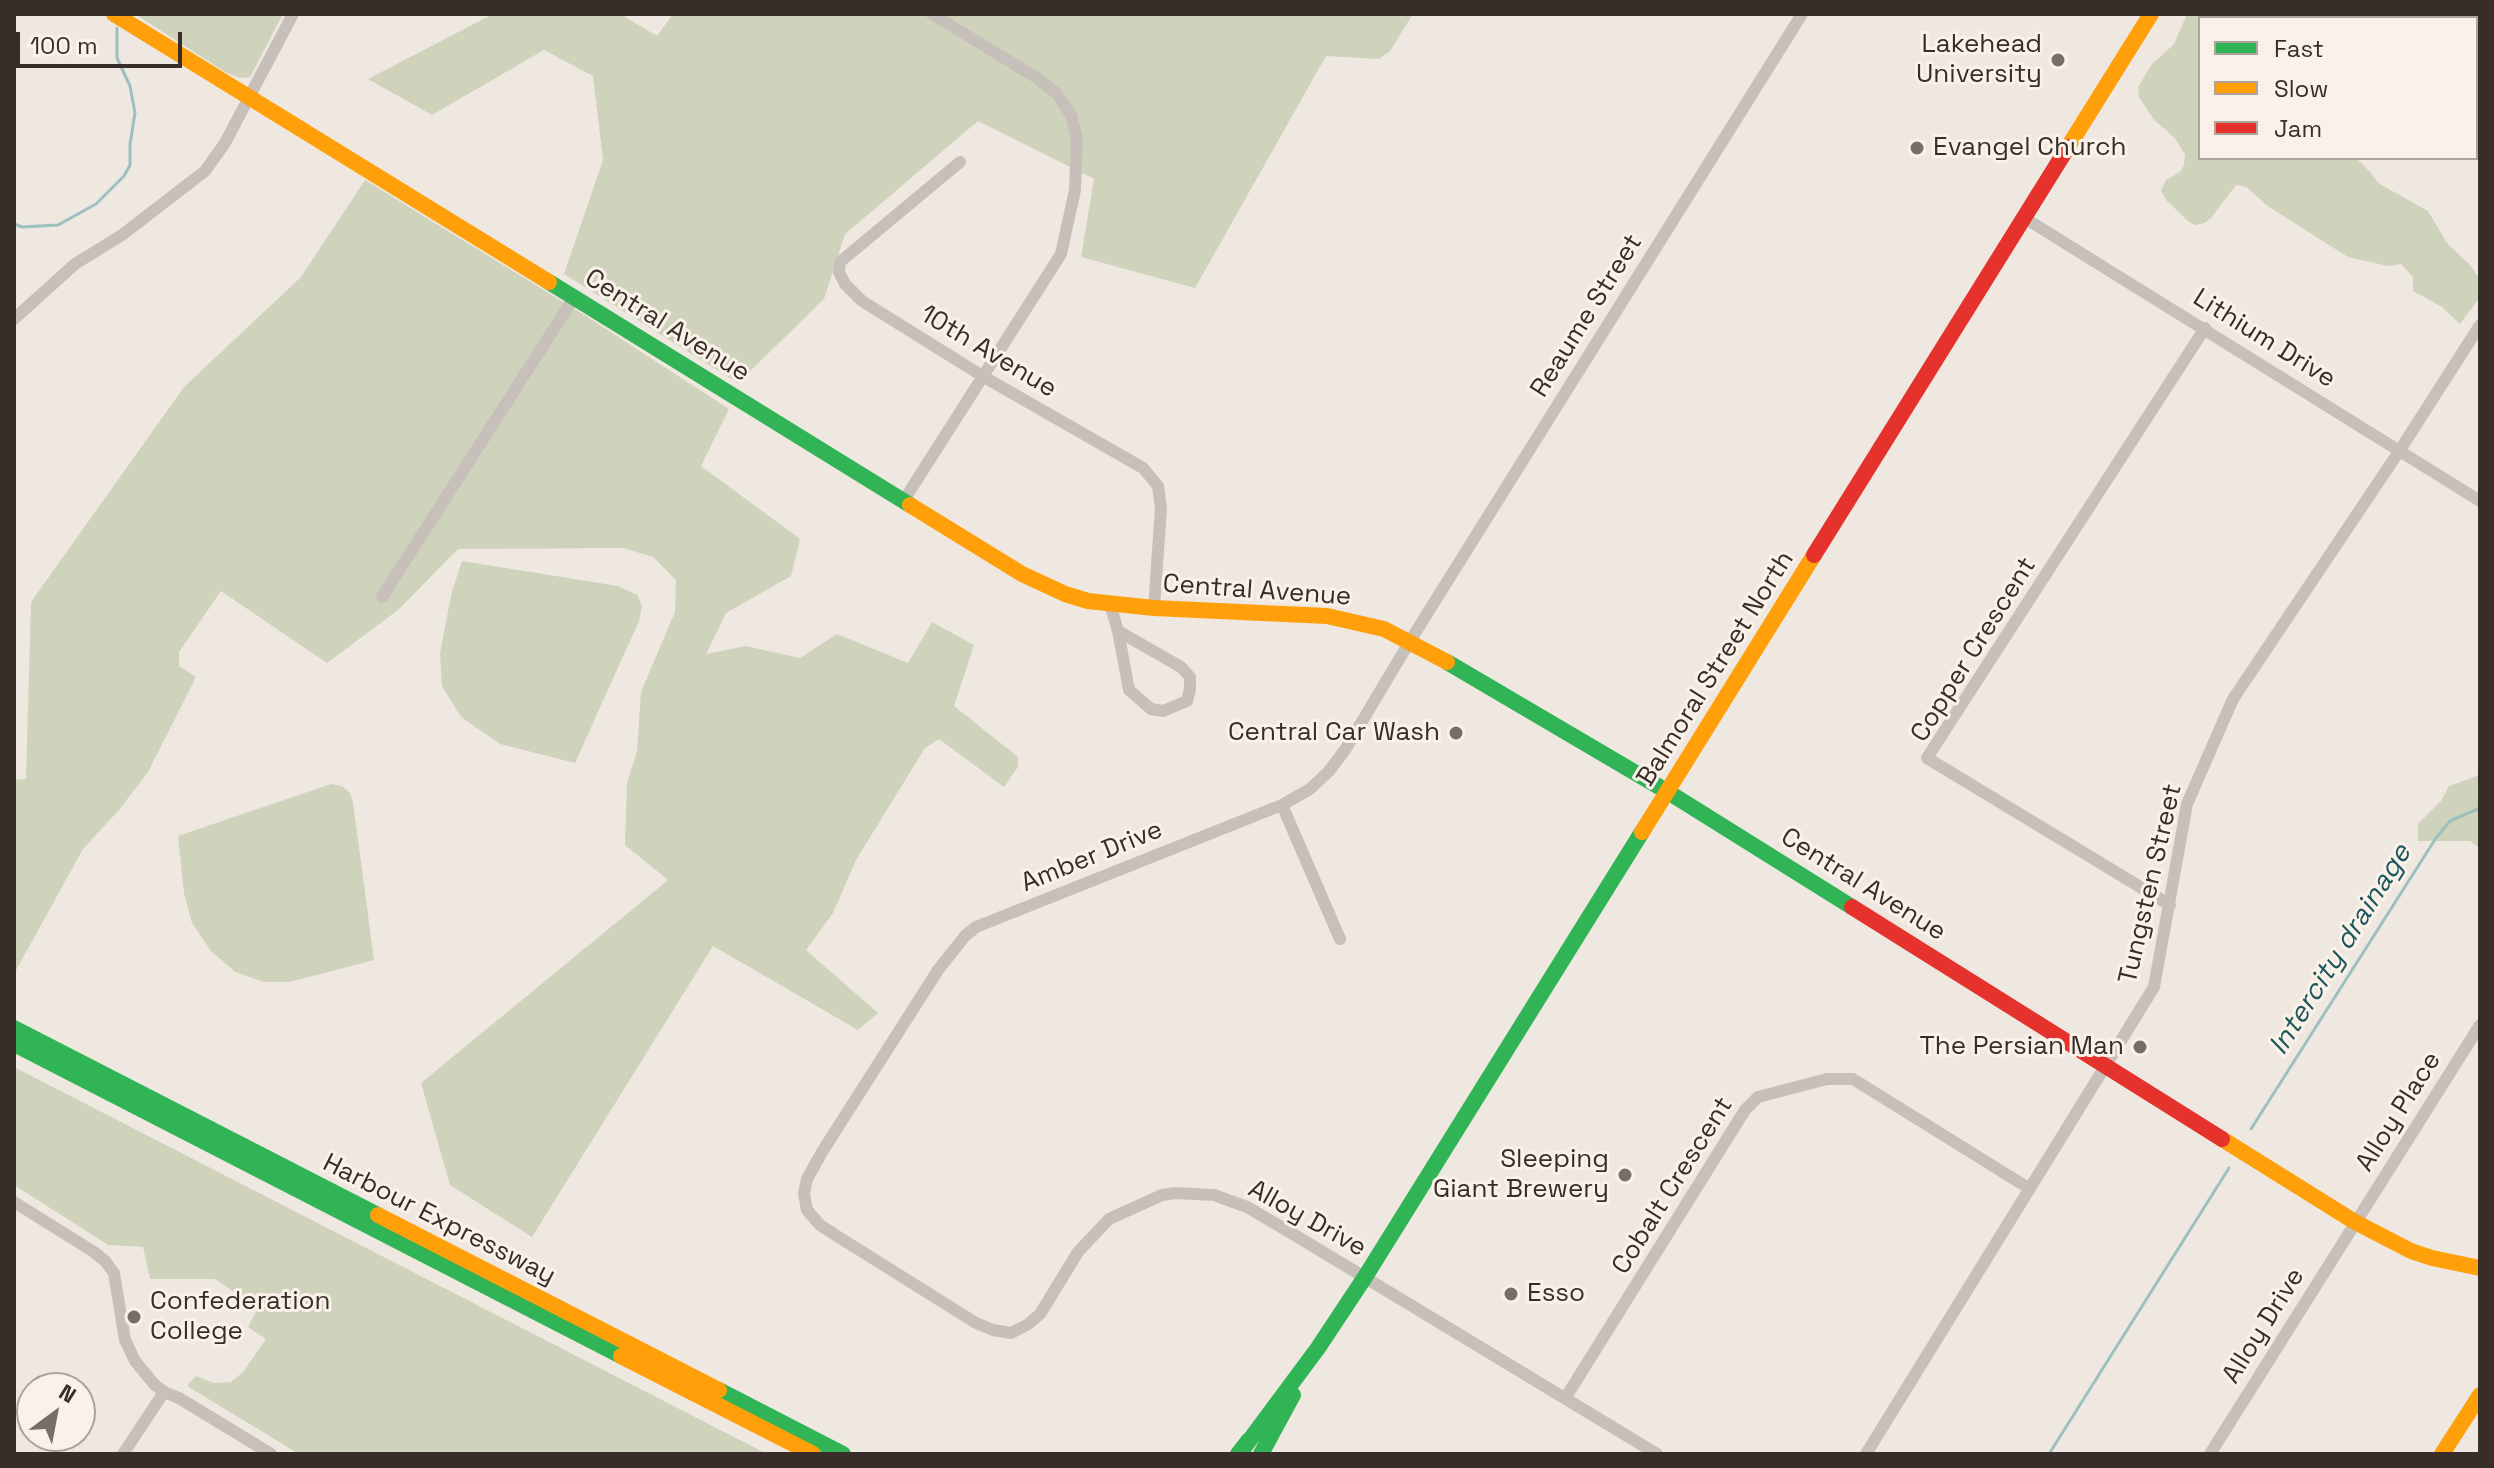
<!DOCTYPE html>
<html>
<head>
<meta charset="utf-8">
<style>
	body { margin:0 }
	#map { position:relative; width:2494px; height:1468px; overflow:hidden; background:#eee8e1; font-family:"Space Grotesk",sans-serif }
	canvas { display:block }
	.frame { position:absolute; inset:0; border:16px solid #382d28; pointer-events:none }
	.legend { position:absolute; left:2198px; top:16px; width:280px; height:144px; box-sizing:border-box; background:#faf2e9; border:2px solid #aca39c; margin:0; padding:10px 14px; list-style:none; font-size:24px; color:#382d28 }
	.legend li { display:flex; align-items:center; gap:16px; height:40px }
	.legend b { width:40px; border:2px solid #aca39c }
	.north { position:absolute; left:16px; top:1372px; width:80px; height:80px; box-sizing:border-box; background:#faf2e9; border:2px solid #aca39c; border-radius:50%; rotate:32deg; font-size:22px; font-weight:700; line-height:32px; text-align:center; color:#382d28 }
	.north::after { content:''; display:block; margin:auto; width:28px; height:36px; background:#786e69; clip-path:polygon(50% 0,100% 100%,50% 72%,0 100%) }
	.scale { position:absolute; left:16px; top:32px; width:166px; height:36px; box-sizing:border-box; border:4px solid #382d28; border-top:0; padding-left:10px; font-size:24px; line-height:28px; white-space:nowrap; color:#382d28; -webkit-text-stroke:6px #faf2e9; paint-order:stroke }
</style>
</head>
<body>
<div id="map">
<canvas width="2494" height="1468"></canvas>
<div class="frame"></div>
<ul class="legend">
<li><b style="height:10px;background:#30b455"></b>Fast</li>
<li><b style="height:10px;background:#ff9f0a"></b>Slow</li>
<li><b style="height:10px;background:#e5322d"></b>Jam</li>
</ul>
<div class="north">N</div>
<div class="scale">100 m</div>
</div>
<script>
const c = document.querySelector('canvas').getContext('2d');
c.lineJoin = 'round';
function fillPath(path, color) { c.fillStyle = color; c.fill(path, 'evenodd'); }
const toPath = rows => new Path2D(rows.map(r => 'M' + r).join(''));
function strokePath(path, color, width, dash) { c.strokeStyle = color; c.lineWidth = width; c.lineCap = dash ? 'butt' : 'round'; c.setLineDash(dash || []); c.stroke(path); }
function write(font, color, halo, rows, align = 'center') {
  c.font = font + ' "Space Grotesk",sans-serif'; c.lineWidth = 6; c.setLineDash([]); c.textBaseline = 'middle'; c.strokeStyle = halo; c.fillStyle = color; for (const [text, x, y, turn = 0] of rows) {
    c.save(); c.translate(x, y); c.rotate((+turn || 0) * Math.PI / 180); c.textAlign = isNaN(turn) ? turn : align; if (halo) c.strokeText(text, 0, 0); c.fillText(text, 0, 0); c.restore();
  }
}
const green = toPath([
	[135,14,283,14,250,77,240,78,225,72],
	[493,14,620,14,657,36,673,14,1413,14,1390,51,1379,59,1326,56,1195,288,1081,257,1094,179,978,121,845,234,824,299,738,383,564,274,603,160,593,76,544,50,432,115,368,79],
	[2187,14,2300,14,2298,18,2200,18,2200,158,2356,158,2372,174,2378,183,2428,211,2447,243,2471,266,2480,280,2480,297,2460,324,2442,307,2413,291,2413,277,2401,264,2388,266,2348,257,2269,207,2246,187,2236,185,2211,218,2204,223,2195,225,2189,222,2166,200,2161,190,2166,180,2180,172,2184,165,2185,155,2175,138,2154,120,2139,97,2138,87,2151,65,2174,44],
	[365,180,586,316,729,409,701,466,800,539,791,576,726,613,706,654,746,646,800,658,837,634,908,663,932,622,974,645,954,706,1018,757,1018,767,1004,787,939,739,925,748,856,860,833,913,806,950,878,1013,858,1030,713,946,532,1237,450,1185,421,1083,668,880,625,845,627,783,637,751,641,692,675,612,676,580,653,557,623,548,458,549,398,610,327,663,221,591,179,652,179,666,196,677,148,772,119,810,83,849,14,974,14,780,26,779,31,602,184,387,301,277],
	[462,561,618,586,637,595,642,606,639,621,575,763,500,744,461,717,442,686,440,653,452,591],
	[2480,775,2480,848,2470,841,2418,841,2418,824,2441,801,2449,786],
	[331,784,342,786,350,793,353,802,374,960,290,982,264,982,235,972,211,951,192,923,184,893,178,836],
	[14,1067,767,1454,299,1454,187,1386,196,1376,214,1383,231,1382,243,1372,266,1339,248,1327,258,1308,215,1279,150,1279,143,1247,108,1245,14,1185]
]);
const stream = toPath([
	[14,224,22,227,58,225,96,204,124,176,130,165,130,144,135,113,130,86,117,58,117,28],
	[2251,1129,2436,838,2450,821,2480,808],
	[2049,1454,2229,1168]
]);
const street = toPath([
	[960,162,840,262,839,272,845,284,862,301,984,377,1143,468,1158,486,1161,508,1154,608],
	[2023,217,2480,501],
	[14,319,75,264,122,235,205,171,225,143,293,14],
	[904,500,1061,254,1075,190,1077,139,1071,115,1057,94,1037,78,932,14],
	[382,597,575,296],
	[1110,604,1118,631,1129,690,1151,709,1163,711,1187,701,1190,689,1190,677,1181,667,1118,631],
	[1282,805,1340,939],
	[2170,905,1927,758,2205,328],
	[14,1202,94,1252,105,1261,114,1273,125,1340,135,1361,154,1384,164,1392,179,1398,271,1454],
	[1566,1397,1745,1110,1758,1097,1827,1079,1853,1079,2030,1189],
	[123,1454,164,1392],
	[1657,1454,1283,1228,1247,1207,1214,1195,1175,1193,1162,1195,1109,1219,1078,1252,1040,1314,1027,1325,1011,1333,993,1330,976,1323,837,1236,820,1225,807,1210,804,1194,807,1179,822,1152,938,970,965,936,976,927,1282,805,1310,789,1329,771,1345,750,1410,641,1802,14],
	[1866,1454,2154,987,2187,804,2233,699,2400,450,2480,325],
	[2210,1454,2480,1025]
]);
const fast = toPath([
	[549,282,910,505],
	[1447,662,1668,792,1852,907],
	[14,1028,378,1215],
	[14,1044,621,1356],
	[719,1390,843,1454],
	[1243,1449,1318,1348,1365,1277,1642,832],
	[1238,1454,1249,1440],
	[1261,1454,1293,1395]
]);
const slow = toPath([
	[114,14,549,282],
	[2068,147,2151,14],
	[910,505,1022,574,1065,594,1088,601,1154,608,1327,616,1384,629,1447,662],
	[1642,832,1814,555],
	[2222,1139,2355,1222,2411,1251,2432,1258,2480,1268],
	[378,1215,719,1390],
	[621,1356,813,1454],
	[2442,1454,2480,1395]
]);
const jam = toPath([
	[1814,555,2068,147],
	[1852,907,2222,1139]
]);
const markers = [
	[2058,60,8,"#786e69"],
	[1917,148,8,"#786e69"],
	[1456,733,8,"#786e69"],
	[2140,1047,8,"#786e69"],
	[1625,1175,8,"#786e69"],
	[1511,1294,8,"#786e69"],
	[134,1317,8,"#786e69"]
];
const poiNames = [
	["Lakehead",2042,45],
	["University",2042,75],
	["Evangel Church",1933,148,"left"],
	["Central Car Wash",1440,733],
	["The Persian Man",2124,1047],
	["Sleeping",1609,1160],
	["Giant Brewery",1609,1190],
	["Esso",1527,1294,"left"],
	["Confederation",150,1302,"left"],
	["College",150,1332,"left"]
];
const streetNames = [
	["Reaume Street",1587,316,-58],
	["Central Avenue",667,326,32],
	["Lithium Drive",2264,339,32],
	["10th Avenue",988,352,31],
	["Central Avenue",1257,591,4],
	["Copper Crescent",1974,650,-58],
	["Balmoral Street North",1716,669,-58],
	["Amber Drive",1092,857,-22],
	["Tungsten Street",2151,884,-77],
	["Central Avenue",1863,885,32],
	["Alloy Place",2399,1112,-58],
	["Cobalt Crescent",1673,1186,-58],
	["Alloy Drive",1307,1219,29],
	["Harbour Expressway",439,1220,27],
	["Alloy Drive",2264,1326,-58]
];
const waterNames = [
	["Intercity drainage",2341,950,-58]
];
fillPath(green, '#cfd3bb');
strokePath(stream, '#9dc0bf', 3);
strokePath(street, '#c7c0ba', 12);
strokePath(fast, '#30b455', 16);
strokePath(slow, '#ff9f0a', 16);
strokePath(jam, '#e5322d', 16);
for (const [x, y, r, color] of markers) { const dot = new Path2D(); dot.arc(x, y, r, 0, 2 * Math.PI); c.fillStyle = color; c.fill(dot); strokePath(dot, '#faf2e9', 3); }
write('26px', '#382d28', '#faf2e9', poiNames, 'right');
write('26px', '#382d28', '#faf2e9', streetNames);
write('italic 28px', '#1c575b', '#faf2e9', waterNames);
</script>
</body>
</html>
